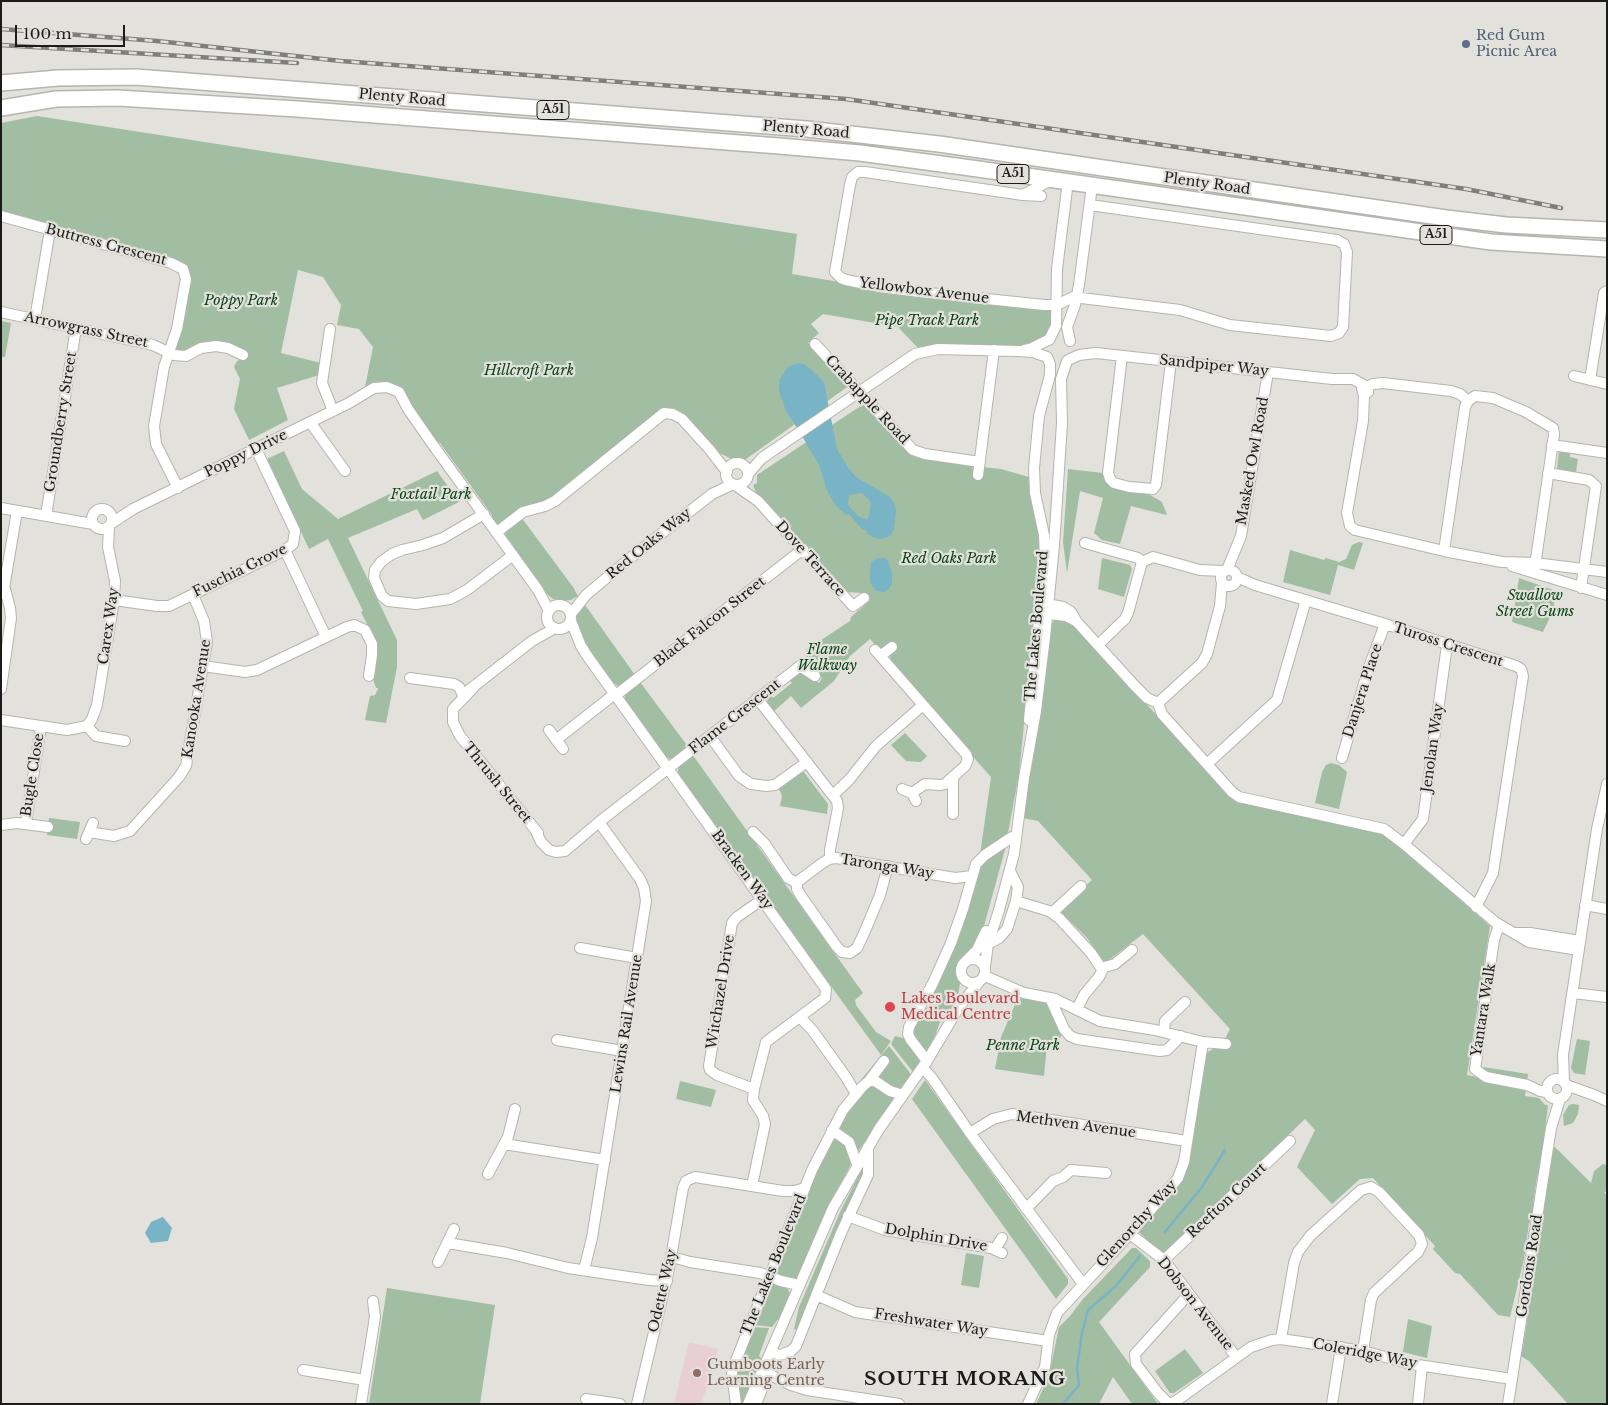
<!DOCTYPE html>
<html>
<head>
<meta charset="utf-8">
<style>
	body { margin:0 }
	#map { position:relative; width:1608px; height:1405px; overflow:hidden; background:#e2e1db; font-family:"Libre Baskerville",serif }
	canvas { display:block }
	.frame { position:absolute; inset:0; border:2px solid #1b1b19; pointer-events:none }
	.scale { position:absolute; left:15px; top:25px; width:110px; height:22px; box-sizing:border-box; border:2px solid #1b1b19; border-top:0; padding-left:6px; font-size:15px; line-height:18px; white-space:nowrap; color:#1b1b19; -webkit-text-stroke:4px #e2e1db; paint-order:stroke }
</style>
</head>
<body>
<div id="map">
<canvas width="1608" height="1405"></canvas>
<div class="frame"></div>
<div class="scale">100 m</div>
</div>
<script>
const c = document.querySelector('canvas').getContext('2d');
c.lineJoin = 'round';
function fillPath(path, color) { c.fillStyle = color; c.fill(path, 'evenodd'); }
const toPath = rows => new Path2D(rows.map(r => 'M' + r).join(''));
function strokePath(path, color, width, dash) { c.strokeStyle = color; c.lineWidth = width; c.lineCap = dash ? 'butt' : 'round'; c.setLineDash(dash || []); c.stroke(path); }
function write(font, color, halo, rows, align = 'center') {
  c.font = font + ' "Libre Baskerville",serif'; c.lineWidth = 4.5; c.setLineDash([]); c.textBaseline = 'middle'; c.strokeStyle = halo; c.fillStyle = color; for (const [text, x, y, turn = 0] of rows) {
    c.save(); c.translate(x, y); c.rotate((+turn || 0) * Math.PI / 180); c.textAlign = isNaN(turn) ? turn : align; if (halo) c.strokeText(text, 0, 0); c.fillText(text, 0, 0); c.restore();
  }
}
const education = toPath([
	[689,1342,718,1349,711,1372,712,1373,701,1404,674,1404]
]);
const green = toPath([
	[37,116,797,234,792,274,845,283,1046,308,1053,313,1053,320,1047,335,1033,345,954,345,918,348,898,327,823,314,811,324,819,333,808,343,850,385,746,459,730,458,719,453,673,410,552,499,500,524,498,524,492,520,492,515,440,443,435,440,403,392,384,383,373,384,365,387,373,347,359,329,337,325,341,305,323,277,298,270,281,353,321,363,319,375,277,388,288,420,249,440,234,409,240,379,234,367,237,361,242,359,234,348,180,353,174,350,188,271,1,213,1,123],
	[1,321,11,323,5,357,1,357],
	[865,403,904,446,971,465,976,475,983,467,1001,469,1029,477,1030,493,1040,532,1040,549,1037,558,1037,577,1038,585,1019,774,1008,833,1007,836,980,855,991,777,891,664,890,655,878,648,870,639,850,656,834,681,801,708,791,696,773,712,767,703,768,696,770,694,773,698,792,683,789,679,795,674,801,672,807,674,819,683,822,678,807,664,806,650,850,621,851,617,870,600,864,593,845,592,757,495,753,485,757,483,757,475],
	[284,451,302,489,338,519,437,471,459,502,423,520,417,509,348,538,397,640,397,667,386,723,365,720,370,696,375,695,378,689,378,688,376,688,373,679,375,640,361,612,363,611,328,539,309,549,267,459],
	[1559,451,1570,452,1570,457,1578,459,1576,472,1557,469],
	[1068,469,1103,473,1106,482,1150,495,1162,502,1167,515,1131,506,1120,544,1102,540,1094,533,1103,498,1080,491,1067,573,1063,542],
	[521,517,573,587,578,596,571,600,561,601,553,599,545,592,510,541,507,540,505,537,506,530],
	[1359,542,1363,543,1354,570,1338,565,1330,595,1283,582,1290,550,1324,560,1326,558,1339,562,1346,559,1352,545],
	[1102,558,1130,565,1132,569,1124,597,1098,589],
	[1519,578,1556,591,1553,611,1543,632,1512,622],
	[583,602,635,675,624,684,618,686,612,682,580,638,575,625,575,619,576,614],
	[1062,619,1069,621,1231,795,1378,831,1386,835,1490,926,1467,1075,1481,1078,1483,1067,1528,1074,1525,1096,1539,1098,1545,1105,1548,1105,1540,1173,1537,1177,1533,1204,1535,1206,1533,1218,1529,1223,1524,1259,1510,1317,1498,1315,1460,1274,1455,1273,1433,1249,1435,1246,1373,1178,1360,1179,1332,1204,1297,1167,1315,1130,1305,1119,1168,1250,1163,1253,1158,1251,1139,1232,1142,1225,1182,1179,1204,1054,1215,1048,1220,1049,1230,1029,1143,934,1105,963,1087,938,1060,911,1080,895,1080,891,1092,880,1038,821,1023,818,1051,624,1055,620],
	[640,682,689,748,676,757,670,759,666,757,625,701,625,696,627,692],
	[905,733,927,756,921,762,906,761,891,745],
	[692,754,863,993,855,1000,856,1005,876,1032,891,1041,881,1055,678,775,678,770,679,765],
	[1331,763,1339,765,1347,772,1339,809,1315,803,1322,772,1326,765],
	[803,771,828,804,827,814,780,806,782,796,779,789],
	[49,818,80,822,77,839,47,835],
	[1006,846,984,926,977,942,959,965,958,971,960,983,958,996,953,1007,943,1016,939,1014,936,1019,940,1022,932,1044,925,1052,913,1037,912,1028,978,865],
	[1023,998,1047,1003,1063,1033,1055,1045,1047,1044,1044,1076,995,1069,1001,1037,1017,1000],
	[895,1036,907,1039,920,1058,919,1064,913,1072,891,1044],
	[1577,1039,1590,1041,1585,1075,1574,1073,1571,1068],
	[889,1046,910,1073,910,1076,902,1087,898,1089,866,1078,860,1081],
	[925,1080,1068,1279,1068,1284,1056,1299,912,1099],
	[680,1081,716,1090,711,1107,676,1099],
	[872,1084,894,1096,894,1098,859,1150,857,1151,841,1131,839,1126,854,1101],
	[1573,1104,1579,1105,1578,1114,1573,1123,1564,1126,1563,1115,1569,1105],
	[833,1136,844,1141,852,1161,851,1164,833,1199,797,1277,793,1280,774,1274,811,1179],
	[1551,1144,1559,1151,1591,1183,1594,1171,1603,1164,1607,1165,1607,1190,1604,1193,1607,1195,1607,1404,1568,1404,1529,1361,1519,1355,1523,1347,1542,1224,1540,1220],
	[865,1163,866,1172,795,1337,794,1336,797,1330,794,1329,799,1307,841,1210],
	[1132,1248,1136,1248,1150,1261,1150,1267,1099,1322,1158,1404,1132,1404,1113,1377,1099,1404,1036,1404,1049,1376,1059,1327,1070,1316,1083,1299],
	[966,1253,984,1256,979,1288,961,1285],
	[771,1281,788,1289,790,1294,782,1314,772,1327,755,1325],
	[387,1288,495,1305,480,1404,369,1404],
	[1408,1319,1432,1326,1427,1358,1403,1352],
	[752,1327,769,1328,759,1356,762,1359,744,1404,740,1404,735,1370],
	[1185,1349,1203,1373,1174,1393,1170,1393,1155,1371]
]);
const water = toPath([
	[802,363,811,369,824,382,837,449,849,469,856,477,890,497,894,503,896,510,894,529,891,535,886,538,878,539,867,534,867,531,862,529,849,514,846,515,836,506,827,491,820,467,801,434,786,411,779,391,779,381,788,367,794,364],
	[862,493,871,502,869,516,867,520,858,516,848,505,849,495],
	[878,558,885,558,888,561,892,572,892,585,885,592,876,591,870,582,870,573,871,562],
	[163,1217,172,1228,168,1241,151,1243,145,1233,151,1222]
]);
const stream = toPath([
	[1165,1232,1202,1187,1225,1150],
	[1063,1404,1079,1385,1077,1368,1082,1333,1088,1310,1116,1286,1140,1256]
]);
const minor = toPath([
	[1023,195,1051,180],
	[1041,196,1023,195,865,172,858,172,852,177,850,185,835,272,841,278,846,280,880,287,920,292,1044,305,1057,305,1073,297,1180,310,1230,325,1331,336,1339,333,1343,327,1347,252,1344,244,1337,240,1090,205],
	[1,216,171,263,183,269,186,279,177,329,164,367,154,426,156,444,178,488],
	[1,312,153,345,174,355,186,356,201,348,216,346,228,348,243,355],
	[35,319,50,230],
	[330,329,322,383,333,411],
	[1049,340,1056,326,1057,269,1068,181],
	[1070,341,1067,327,1075,305,1079,285,1092,186],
	[815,344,913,450,925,454,980,462],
	[1024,350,1032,348,1048,340],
	[1122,356,1108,473,1110,479,1114,483,1129,487,1153,489,1156,485,1171,362],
	[1068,360,1079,355,1096,353,1332,379,1353,379,1367,387,1368,392],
	[1574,376,1607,384],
	[1590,380,1604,293,1607,291],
	[1362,389,1364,396,1363,421,1347,513,1350,526,1355,530,1444,551,1502,562,1535,563,1607,572],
	[1363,389,1373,384,1383,383,1451,391,1460,394,1468,401],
	[310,422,345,471],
	[1552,445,1607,453],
	'726 474a11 11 0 1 1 22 0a11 11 0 1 1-22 0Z',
	[1548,473,1589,480,1596,486,1581,588],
	[748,474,762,458,915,354,938,349,1018,351,1033,352,1047,357],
	[978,475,994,350],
	[735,485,758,501,853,606,864,598],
	[1,508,93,524],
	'92 519a10 10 0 1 1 20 0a10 10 0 1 1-20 0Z',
	[484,514,443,538,423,545,402,550,392,554,381,562,375,570,374,578,382,596,388,601,416,604,450,599,467,590,513,555],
	[46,516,76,328],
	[112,523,133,509,349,403,374,388,387,387,399,392,408,409,433,445,538,590,549,611],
	[497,532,523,512,545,506,555,501,664,413,673,414,682,419,710,450,727,472],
	[1085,543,1138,558,1142,562],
	[285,550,326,637],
	[1444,551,1465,407,1468,401,1475,396,1493,398,1526,412,1553,428,1554,435,1534,573],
	[1512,566,1607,595],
	'1221 578a8 8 0 1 1 16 0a8 8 0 1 1-16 0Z',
	[1227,570,1241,536,1268,372],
	[1237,577,1255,585,1385,624,1516,666,1521,669,1523,676,1493,873,1476,907],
	[3,594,17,511],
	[114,600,157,606,169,606,285,550,293,544,295,531,256,449],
	[1041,603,1063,607,1071,612,1077,622,1135,686,1147,698,1158,703,1162,714,1232,792,1239,797,1384,829,1404,844,1495,922,1529,942,1579,950],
	'547 617a12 12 0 1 1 24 0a12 12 0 1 1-24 0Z',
	[1042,613,1066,616,1076,621],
	[571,614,586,595,629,559,712,494,733,484],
	[571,621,581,646,588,657,826,989,825,998,766,1042,754,1089],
	[1098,645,1125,619,1128,613,1142,562,1153,557,1200,570,1223,571],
	[875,650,966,754,968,759,965,766,945,784,941,785,925,784,912,793],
	[880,656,892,647],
	[203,666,245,672,257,670,347,627,354,625,365,630,372,644,372,655,369,676],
	[410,678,454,684,459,687,464,697],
	[474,687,453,709,453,722,460,736,538,833],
	[1,689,11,618,10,608,5,589],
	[469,690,532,641,555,628],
	[757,698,837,801,838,808,830,850,830,859],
	[1158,703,1202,663,1207,654,1220,606,1222,583],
	[1,720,67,730,87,726],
	[1029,720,1045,559,1044,535,1035,493,1034,468,1039,416,1050,375,1050,364,1047,357],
	[87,726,92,719,97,705,114,600,115,581,108,547,109,527],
	[87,726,96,736,125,741],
	[549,730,563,749],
	[710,736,739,776,751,784,766,786,775,785,807,762],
	[556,740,612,696,620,692,803,549],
	[1342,758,1369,667,1385,624],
	[1207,764,1277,700,1306,600],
	[902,789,912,793,916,801],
	[833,795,849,780,876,746,923,705],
	[953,814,953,778],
	[26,823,41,726],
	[1,825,17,823,48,827],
	[535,829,541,842,549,850,556,852,565,851,599,822,800,666,815,676],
	[89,832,114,836,130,831,179,777,186,766,207,642,204,621,193,595],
	[753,832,765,844,788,878,797,883],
	[86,839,93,823],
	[1404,844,1423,819,1447,645],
	[797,883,797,889,801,896,837,947,842,952,850,953,857,948,865,931,880,895,888,866],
	[797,883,801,879,821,864,829,859,836,858,955,878,972,876],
	[1016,901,1049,911,1059,918,1091,953,1101,968],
	[1585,905,1607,909],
	[1052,913,1081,886],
	[1499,925,1494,940,1475,1069,1486,1077,1527,1085,1540,1091,1547,1092],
	[1514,933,1530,933,1580,941],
	[988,944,999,938,1007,929,1016,901,1018,887,1010,871],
	[580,948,637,958],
	'961 971a12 12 0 1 1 24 0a12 12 0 1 1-24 0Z',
	[966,961,977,950,986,931],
	[985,966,988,944,999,910,1014,854,1024,778,1036,711,1045,637,1054,546,1062,423,1061,379,1067,361],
	[985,976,1024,993,1055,999,1100,1021,1155,1030,1203,1042,1226,1044],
	[1573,993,1607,997],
	[1050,998,1064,1029,1070,1036,1077,1039,1160,1051,1167,1050,1181,1036],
	[1077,1009,1084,995,1099,977,1102,971,1101,968,1115,964,1132,950],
	[800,1017,813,1031,846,1077,856,1094],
	[1164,1032,1165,1021,1185,1002],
	[557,1040,623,1051],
	[927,1061,911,1040,908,1034,909,1027,933,983,951,943,963,909,976,864,985,855,1012,837],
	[923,1068,932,1078,970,1133,1083,1284],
	'1547 1089a10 10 0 1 1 20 0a10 10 0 1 1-20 0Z',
	[869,1081,884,1061],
	[1564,1082,1563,1055,1597,829,1607,784],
	[1566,1085,1594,1095,1607,1101],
	[832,1130,849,1142,857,1164],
	[970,1133,993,1119,1012,1114,1187,1141],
	[504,1144,605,1160],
	[488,1174,508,1137,515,1109],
	[752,1186,765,1124,763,1116,753,1100,754,1089,717,1075,710,1070,709,1066,732,923,737,917,763,899],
	[1026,1209,1053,1181,1063,1177,1071,1170,1106,1173],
	[848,1216,885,1230,991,1248,1002,1253],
	[1130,1234,1164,1260,1236,1357],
	[448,1243,507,1253,568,1268,649,1280,667,1281],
	[995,1249,1002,1238],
	[672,1257,690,1262,760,1273,781,1281,799,1285],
	[1164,1260,1290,1141],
	[438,1262,454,1229],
	[584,1270,592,1238,646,901,644,888,640,879,599,822],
	[1189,1294,1135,1354,1136,1364,1158,1393,1168,1403,1173,1403,1179,1399,1251,1347,1272,1340,1281,1339,1363,1351,1411,1364,1512,1379],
	[816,1295,855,1312,1048,1341],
	[1281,1339,1294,1263,1298,1252,1310,1236,1361,1190,1371,1187,1379,1192,1419,1235,1422,1244,1418,1252,1374,1293,1371,1300,1363,1351],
	[775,1357,791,1351,796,1346,841,1233,868,1175,868,1147],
	[303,1370,365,1380],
	[762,1371,791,1385,807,1390,899,1404],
	[586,1399,620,1404],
	[361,1404,375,1317,373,1301],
	[637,1404,669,1269,683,1188,686,1181,695,1177,783,1191,794,1191,805,1188],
	[736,1404,732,1374,733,1368,812,1170,843,1110,862,1087,869,1081,875,1081,890,1091,903,1095],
	[748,1404,833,1208,879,1129,927,1061,959,1007,979,982],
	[756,1404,776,1354],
	[1028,1404,1045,1367,1049,1335,1057,1313,1130,1234,1178,1178,1184,1162,1203,1042],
	[1332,1404,1341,1347],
	[1418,1404,1422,1366],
	[1508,1404,1551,1128,1560,1099]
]);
const highway = toPath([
	[1,83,58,78,136,77,807,129,939,144,1446,218,1506,225,1607,230],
	[1,108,56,99,118,98,297,109,779,146,860,153,978,169,1491,242,1607,249]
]);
const rail = toPath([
	[1,29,157,41,341,61,846,99,1466,189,1561,208],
	[1,45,297,63]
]);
const markers = [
	[1466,44,5,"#5c6f8a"],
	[890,1007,6,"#e0444e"],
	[697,1373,5,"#8d6e63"]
];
const shields = [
	[553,110,32],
	[1013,174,32],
	[1436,235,32]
];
const shieldNames = [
	["A51",553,110],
	["A51",1013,174],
	["A51",1436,235]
];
const serviceNames = [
	["Red Gum",1476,36],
	["Picnic Area",1476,52]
];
const streetNames = [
	["Plenty Road",402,98,5],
	["Plenty Road",806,130,5],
	["Plenty Road",1207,184,8],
	["Buttress Crescent",106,245,15],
	["Yellowbox Avenue",924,291,7],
	["Arrowgrass Street",86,330,12],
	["Sandpiper Way",1214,366,6],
	["Crabapple Road",867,400,47],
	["Groundberry Street",61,422,-81],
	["Poppy Drive",246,454,-26],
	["Masked Owl Road",1253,461,-80],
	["Red Oaks Way",649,544,-39],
	["Dove Terrace",810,559,48],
	["Fuschia Grove",240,571,-26],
	["Black Falcon Street",710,622,-38],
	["Carex Way",109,626,-82],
	["The Lakes Boulevard",1037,626,-85],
	["Tuross Crescent",1448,645,18],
	["Danjera Place",1363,691,-72],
	["Kanooka Avenue",197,699,-81],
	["Flame Crescent",735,717,-38],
	["Jenolan Way",1433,748,-82],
	["Bugle Close",33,775,-81],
	["Thrush Street",497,783,51],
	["Taronga Way",887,867,9],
	["Bracken Way",742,870,54],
	["Witchazel Drive",721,992,-81],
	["Yantara Walk",1484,1010,-81],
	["Lewins Rail Avenue",627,1024,-81],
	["Methven Avenue",1076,1125,8],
	["Reefton Court",1227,1201,-43],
	["Glenorchy Way",1137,1224,-48],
	["Dolphin Drive",936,1238,10],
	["The Lakes Boulevard",774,1265,-68],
	["Gordons Road",1530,1266,-81],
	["Odette Way",663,1291,-77],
	["Dobson Avenue",1195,1304,52],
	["Freshwater Way",931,1323,9],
	["Coleridge Way",1365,1354,11]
];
const parkNames = [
	["Poppy Park",241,301],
	["Pipe Track Park",927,321],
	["Hillcroft Park",529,371],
	["Foxtail Park",431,495],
	["Red Oaks Park",949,559],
	["Swallow",1535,596],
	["Street Gums",1535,612],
	["Flame",827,650],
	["Walkway",827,666],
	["Penne Park",1023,1046]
];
const healthNames = [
	["Lakes Boulevard",901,999],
	["Medical Centre",901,1015]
];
const educationNames = [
	["Gumboots Early",707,1365],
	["Learning Centre",707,1381]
];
const districtNames = [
	["SOUTH MORANG",965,1380]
];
fillPath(education, '#e9cfd4');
fillPath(green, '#a1bea2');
fillPath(water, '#79b3c6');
strokePath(stream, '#79b3c6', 2.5);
strokePath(minor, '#b5b4af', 12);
strokePath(highway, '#b5b4af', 18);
strokePath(minor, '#fff', 10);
strokePath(highway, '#fff', 15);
strokePath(rail, '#7e7e7a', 4.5);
strokePath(rail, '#e2e1db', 2.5, [8]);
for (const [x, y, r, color] of markers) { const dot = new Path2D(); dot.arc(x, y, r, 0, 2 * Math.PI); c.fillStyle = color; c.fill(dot); strokePath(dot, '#e2e1db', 2); }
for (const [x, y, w] of shields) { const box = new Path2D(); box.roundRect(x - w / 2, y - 9.5, w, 19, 4); c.fillStyle = '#e2e1db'; c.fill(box); strokePath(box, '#1b1b19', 1); }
write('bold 12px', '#1b1b19', null, shieldNames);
write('14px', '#4e5e75', '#e2e1db', serviceNames, 'left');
write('14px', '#1b1b19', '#e2e1db', streetNames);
write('italic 14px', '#0a4314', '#e2e1db', parkNames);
write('14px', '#be3a42', '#e2e1db', healthNames, 'left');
write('14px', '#785e54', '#e2e1db', educationNames, 'left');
c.letterSpacing = '1px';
write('bold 19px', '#1b1b19', '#e2e1db', districtNames);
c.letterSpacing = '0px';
</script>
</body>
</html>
